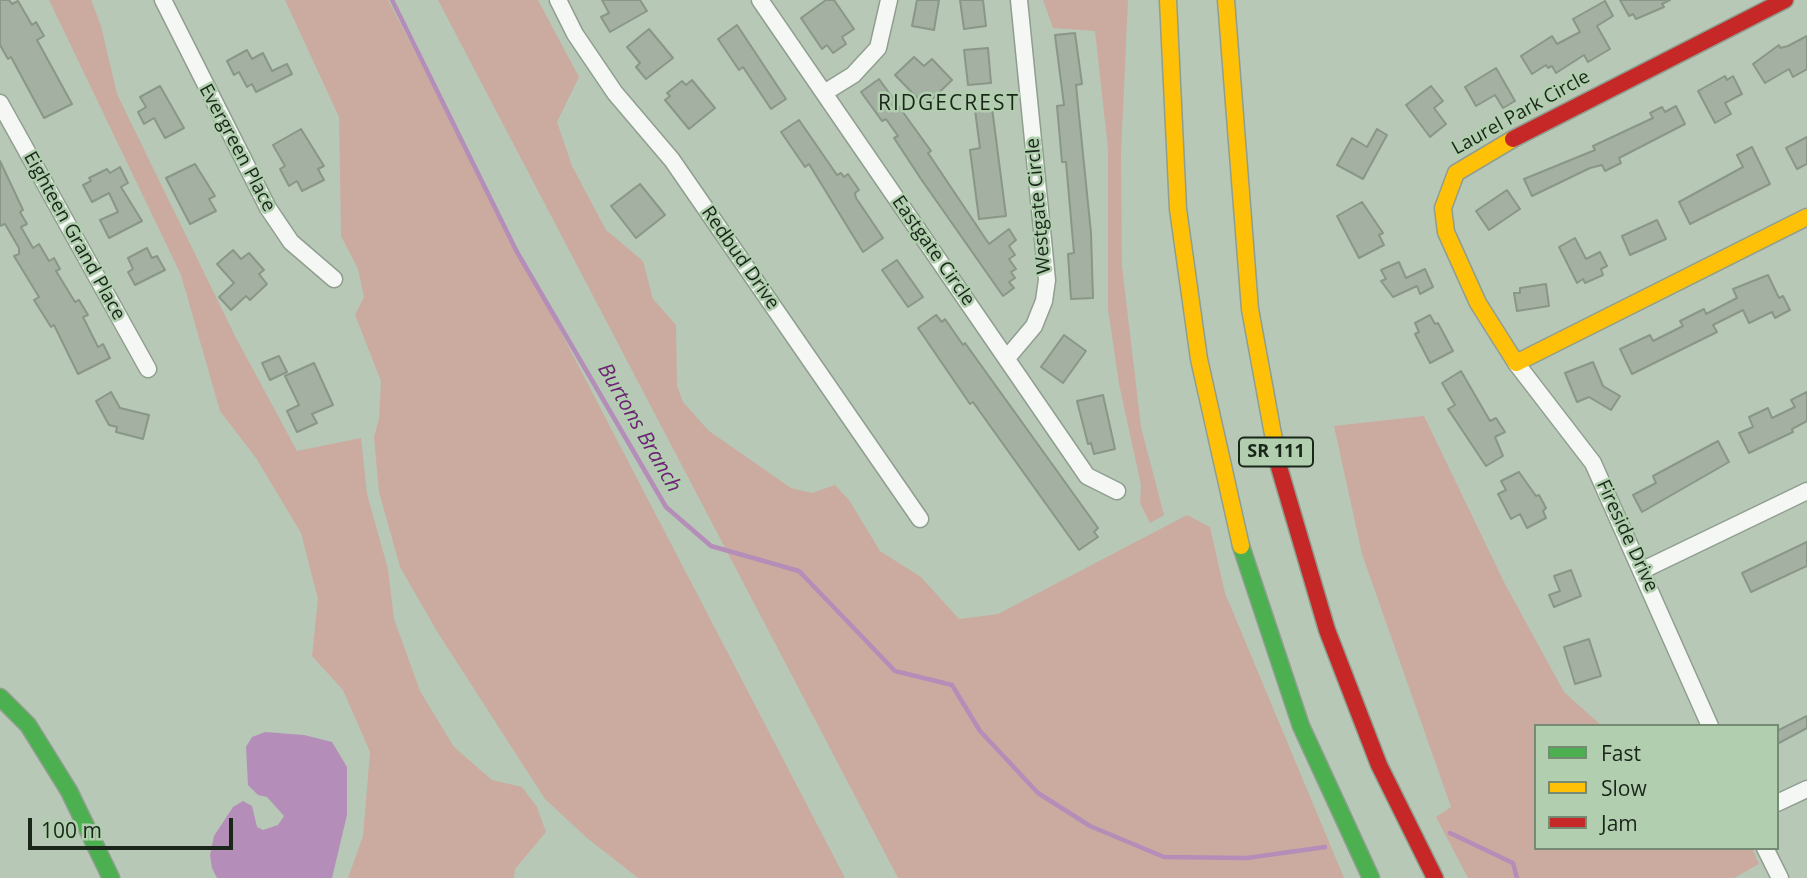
<!DOCTYPE html>
<html>
<head>
<meta charset="utf-8">
<style>
	body { margin:0 }
	#map { position:relative; width:1807px; height:878px; overflow:hidden; background:#b7c8b6; font-family:"Open Sans",sans-serif }
	canvas { display:block }
	.legend { position:absolute; left:1534px; top:724px; width:245px; height:126px; box-sizing:border-box; background:#b1cfaf; border:2px solid #758b73; margin:0; padding:9px 12px; list-style:none; font-size:21px; color:#1a261a }
	.legend li { display:flex; align-items:center; gap:14px; height:35px }
	.legend b { width:35px; border:2px solid #758b73 }
	.scale { position:absolute; left:28px; top:818px; width:205px; height:32px; box-sizing:border-box; border:4px solid #1a261a; border-top:0; padding-left:9px; font-size:21px; line-height:24px; white-space:nowrap; color:#1a261a; -webkit-text-stroke:5px #b1cfaf; paint-order:stroke }
</style>
</head>
<body>
<div id="map">
<canvas width="1807" height="878"></canvas>
<ul class="legend">
<li><b style="height:9px;background:#4caf50"></b>Fast</li>
<li><b style="height:9px;background:#ffc107"></b>Slow</li>
<li><b style="height:9px;background:#c62828"></b>Jam</li>
</ul>
<div class="scale">100 m</div>
</div>
<script>
const c = document.querySelector('canvas').getContext('2d');
c.lineJoin = 'round';
function fillPath(path, color) { c.fillStyle = color; c.fill(path, 'evenodd'); }
const toPath = rows => new Path2D(rows.map(r => 'M' + r).join(''));
function strokePath(path, color, width, dash) { c.strokeStyle = color; c.lineWidth = width; c.lineCap = dash ? 'butt' : 'round'; c.setLineDash(dash || []); c.stroke(path); }
function write(font, color, halo, rows, align = 'center') {
  c.font = font + ' "Open Sans",sans-serif'; c.lineWidth = 5; c.setLineDash([]); c.textBaseline = 'middle'; c.strokeStyle = halo; c.fillStyle = color; for (const [text, x, y, turn = 0] of rows) {
    c.save(); c.translate(x, y); c.rotate((+turn || 0) * Math.PI / 180); c.textAlign = isNaN(turn) ? turn : align; if (halo) c.strokeText(text, 0, 0); c.fillText(text, 0, 0); c.restore();
  }
}
const green = toPath([
	[49,0,91,0,101,26,117,94,235,336,297,451,361,438,367,494,388,569,394,619,420,691,454,747,492,780,522,787,537,807,546,832,515,869,514,878,348,878,363,836,370,752,343,690,312,656,318,599,301,533,256,458,220,411,181,275],
	[285,0,388,0,845,878,638,878,587,838,545,799,438,633,400,567,379,492,374,437,379,419,381,381,355,315,364,297,358,269,341,236,339,117],
	[438,0,538,0,579,77,557,122,572,166,606,230,643,261,653,299,676,325,677,386,683,402,709,431,791,488,812,493,835,485,849,500,880,551,921,577,959,619,998,614,1187,515,1210,527,1225,593,1344,878,898,878],
	[1043,0,1128,0,1121,154,1122,266,1141,427,1164,515,1150,523,1140,503,1141,485,1119,384,1108,309,1108,149,1095,31,1053,28],
	[1424,416,1505,584,1564,692,1602,726,1536,726,1536,848,1752,848,1759,864,1734,878,1468,878,1436,817,1451,807,1362,554,1334,426]
]);
const water = toPath([
	[265,732,304,735,332,742,347,767,347,815,332,878,217,878,212,868,210,855,214,836,233,807,243,801,252,806,257,827,263,830,278,825,284,816,267,797,258,795,248,785,246,747,252,737]
]);
const stream = toPath([
	[392,0,517,252,666,507,711,546,799,571,895,671,952,685,980,731,1038,793,1090,826,1164,857,1247,858,1325,847],
	[1450,833,1513,863,1517,878]
]);
const building = toPath([
	[0,0,9,0,12,4,18,1,32,25,36,22,44,36,37,40,72,104,44,118,11,57,8,59,0,45,0,0],
	[602,0,640,0,647,11,610,32,601,17,609,13,602,0],
	[826,0,834,0,854,29,842,37,846,44,833,53,827,45,822,49,801,18,826,0],
	[917,0,939,0,934,30,912,26,917,0],
	[960,0,983,0,986,26,964,29,960,0],
	[1620,0,1670,0,1662,4,1664,7,1636,19,1633,14,1629,16,1620,0],
	[1605,1,1613,16,1597,26,1610,49,1588,62,1584,55,1556,73,1552,66,1548,68,1546,65,1532,74,1521,56,1552,36,1557,44,1580,32,1573,19,1605,1],
	[737,25,786,99,771,109,743,67,739,70,718,39,737,25],
	[649,29,673,58,646,79,636,67,640,63,627,47,649,29],
	[1075,33,1082,84,1076,85,1091,233,1093,298,1071,299,1068,254,1074,253,1066,162,1062,162,1057,106,1064,105,1055,35,1075,33],
	[1807,36,1807,69,1793,77,1789,69,1765,83,1753,64,1779,45,1780,48,1788,46,1807,36],
	[988,48,991,83,968,85,964,50,988,48],
	[247,50,252,59,263,53,272,71,287,64,292,74,256,92,252,84,247,87,239,72,234,75,227,61,247,50],
	[914,57,924,66,932,59,952,80,925,106,895,75,914,57],
	[1496,68,1515,101,1503,108,1495,95,1476,106,1465,87,1496,68],
	[1725,76,1727,80,1733,76,1742,94,1725,103,1731,114,1715,123,1698,91,1725,76],
	[879,79,931,151,928,153,989,244,1009,229,1016,240,1009,246,1015,255,1009,259,1016,269,1011,272,1015,278,1009,282,1014,288,1003,296,921,179,894,138,898,136,886,119,882,121,861,92,879,79],
	[692,80,715,108,689,129,665,100,670,96,667,93,682,81,686,85,692,80],
	[160,86,184,128,165,138,154,118,144,124,138,112,146,107,140,97,160,86],
	[1431,86,1443,101,1434,108,1446,124,1430,137,1406,105,1431,86],
	[1676,106,1685,124,1619,158,1621,163,1605,171,1602,165,1590,168,1532,196,1524,179,1595,150,1593,146,1653,118,1650,113,1662,107,1665,112,1676,106],
	[992,108,1006,216,979,219,970,150,980,148,975,110,992,108],
	[799,120,837,175,841,173,844,177,848,174,859,190,855,193,856,198,883,238,863,252,809,164,805,167,781,132,799,120],
	[301,129,324,166,318,169,324,180,302,191,297,181,289,186,280,169,285,166,273,145,301,129],
	[1377,129,1387,135,1363,179,1337,165,1352,138,1367,147,1377,129],
	[1807,137,1807,164,1797,169,1786,148,1807,137],
	[1752,147,1770,184,1690,224,1679,202,1743,167,1737,155,1752,147],
	[0,161,23,210,20,212,27,224,21,227,33,248,39,244,49,261,54,258,60,269,56,271,75,302,79,300,88,315,83,317,98,347,103,344,110,358,78,374,54,325,51,327,34,300,39,297,14,256,19,254,19,248,5,224,0,226,0,161],
	[195,164,215,196,209,199,216,211,190,224,166,178,195,164],
	[120,167,128,183,121,187,142,221,109,238,100,220,118,212,109,193,92,202,83,185,91,181,89,178,107,169,110,173,120,167],
	[640,184,665,215,636,238,611,206,640,184],
	[1507,190,1520,209,1489,230,1476,211,1507,190],
	[1362,202,1383,233,1379,235,1384,245,1359,258,1337,216,1362,202],
	[1657,220,1666,239,1630,255,1622,236,1657,220],
	[1575,238,1586,259,1600,252,1607,266,1601,269,1603,275,1585,283,1583,279,1577,283,1559,247,1575,238],
	[147,248,152,258,157,256,165,270,135,285,128,272,133,269,128,258,147,248],
	[233,250,241,259,249,253,264,270,259,274,267,284,250,300,246,296,231,310,219,297,234,283,217,264,233,250],
	[897,260,923,297,908,307,882,270,897,260],
	[1399,262,1406,278,1425,269,1433,287,1420,294,1417,286,1393,297,1381,281,1386,279,1381,270,1399,262],
	[1768,275,1779,298,1783,296,1790,310,1775,318,1772,312,1749,323,1743,310,1713,325,1717,332,1632,374,1620,349,1650,335,1653,341,1683,326,1680,321,1704,309,1706,314,1737,298,1733,289,1768,275],
	[1546,284,1549,306,1517,311,1514,293,1520,293,1520,288,1546,284],
	[936,315,942,322,945,319,963,345,965,343,1098,528,1094,532,1098,537,1079,550,973,402,970,404,918,328,936,315],
	[1430,315,1435,324,1438,323,1453,351,1430,363,1415,334,1419,332,1415,323,1430,315],
	[1064,335,1086,351,1063,383,1041,367,1064,335],
	[279,356,287,372,270,380,262,363,279,356],
	[1593,362,1603,386,1620,396,1611,410,1589,397,1577,402,1565,373,1593,362],
	[314,363,333,405,312,414,317,423,297,432,287,411,299,405,285,376,314,363],
	[1461,371,1490,421,1496,418,1505,432,1495,437,1503,456,1486,466,1448,409,1455,405,1442,383,1461,371],
	[111,392,120,408,149,415,143,439,116,432,117,427,109,425,96,401,111,392],
	[1807,392,1807,421,1792,429,1793,432,1749,453,1739,433,1753,427,1749,417,1768,408,1772,418,1795,407,1791,400,1807,392],
	[1103,395,1115,449,1094,454,1091,443,1088,444,1077,401,1103,395],
	[1718,441,1729,462,1642,512,1633,495,1656,483,1653,476,1718,441],
	[1519,472,1536,496,1539,495,1546,508,1543,511,1546,518,1527,528,1520,514,1511,519,1498,494,1506,490,1501,481,1519,472],
	[1807,542,1807,566,1751,592,1742,573,1807,542],
	[1571,570,1581,596,1554,607,1549,595,1560,591,1554,576,1571,570],
	[1589,639,1601,676,1575,684,1564,647,1589,639],
	[1807,716,1807,728,1777,744,1777,731,1807,716]
]);
const street = toPath([
	[163,0,268,208,291,242,334,279],
	[558,0,575,34,615,93,672,160,920,519],
	[760,0,1087,476,1117,491],
	[824,93,853,75,878,48,889,0],
	[0,103,148,369],
	[1007,358,1034,326,1044,301,1047,280,1019,0],
	[1516,363,1593,463,1710,726],
	[1643,570,1807,491],
	[1777,803,1807,789],
	[1765,848,1780,878]
]);
const fast = toPath([
	[1241,546,1301,726,1371,878],
	[0,697,28,725,69,791,111,878]
]);
const slow = toPath([
	[1168,0,1178,209,1199,359,1241,546],
	[1226,0,1250,309,1279,467],
	[1513,139,1456,173,1443,208,1446,232,1478,303,1516,363,1807,217]
]);
const jam = toPath([
	[1513,139,1785,0],
	[1279,467,1327,630,1379,765,1435,878]
]);
const shields = [
	[1276,452,74]
];
const shieldNames = [
	["SR 111",1276,452]
];
const streetNames = [
	["Laurel Park Circle",1521,113,-29],
	["Evergreen Place",237,148,62],
	["Westgate Circle",1039,206,-95],
	["Eighteen Grand Place",74,236,61],
	["Eastgate Circle",933,251,55],
	["Redbud Drive",740,258,55],
	["Fireside Drive",1627,536,65]
];
const neighbourhoodNames = [
	["RIDGECREST",949,104]
];
const waterNames = [
	["Burtons Branch",639,428,60]
];
fillPath(green, '#cbaba0');
fillPath(water, '#b48db8');
strokePath(stream, '#b48db8', 4.5);
fillPath(building, '#a3b0a2');
strokePath(building, '#899688', 2);
strokePath(street, '#909e90', 19);
strokePath(fast, '#909e90', 19);
strokePath(slow, '#909e90', 19);
strokePath(jam, '#909e90', 19);
strokePath(street, '#f4f7f4', 16);
strokePath(fast, '#4caf50', 16);
strokePath(slow, '#ffc107', 16);
strokePath(jam, '#c62828', 16);
for (const [x, y, w] of shields) { const box = new Path2D(); box.roundRect(x - w / 2, y - 14.5, w, 29, 5); c.fillStyle = '#b1cfaf'; c.fill(box); strokePath(box, '#1a261a', 2); }
write('bold 18px', '#1a261a', null, shieldNames);
write('19px', '#1a261a', '#b1cfaf', streetNames);
c.letterSpacing = '2px';
write('21px', '#1a261a', '#b1cfaf', neighbourhoodNames);
c.letterSpacing = '0px';
write('italic 21px', '#6e2176', '#b1cfaf', waterNames);
</script>
</body>
</html>
